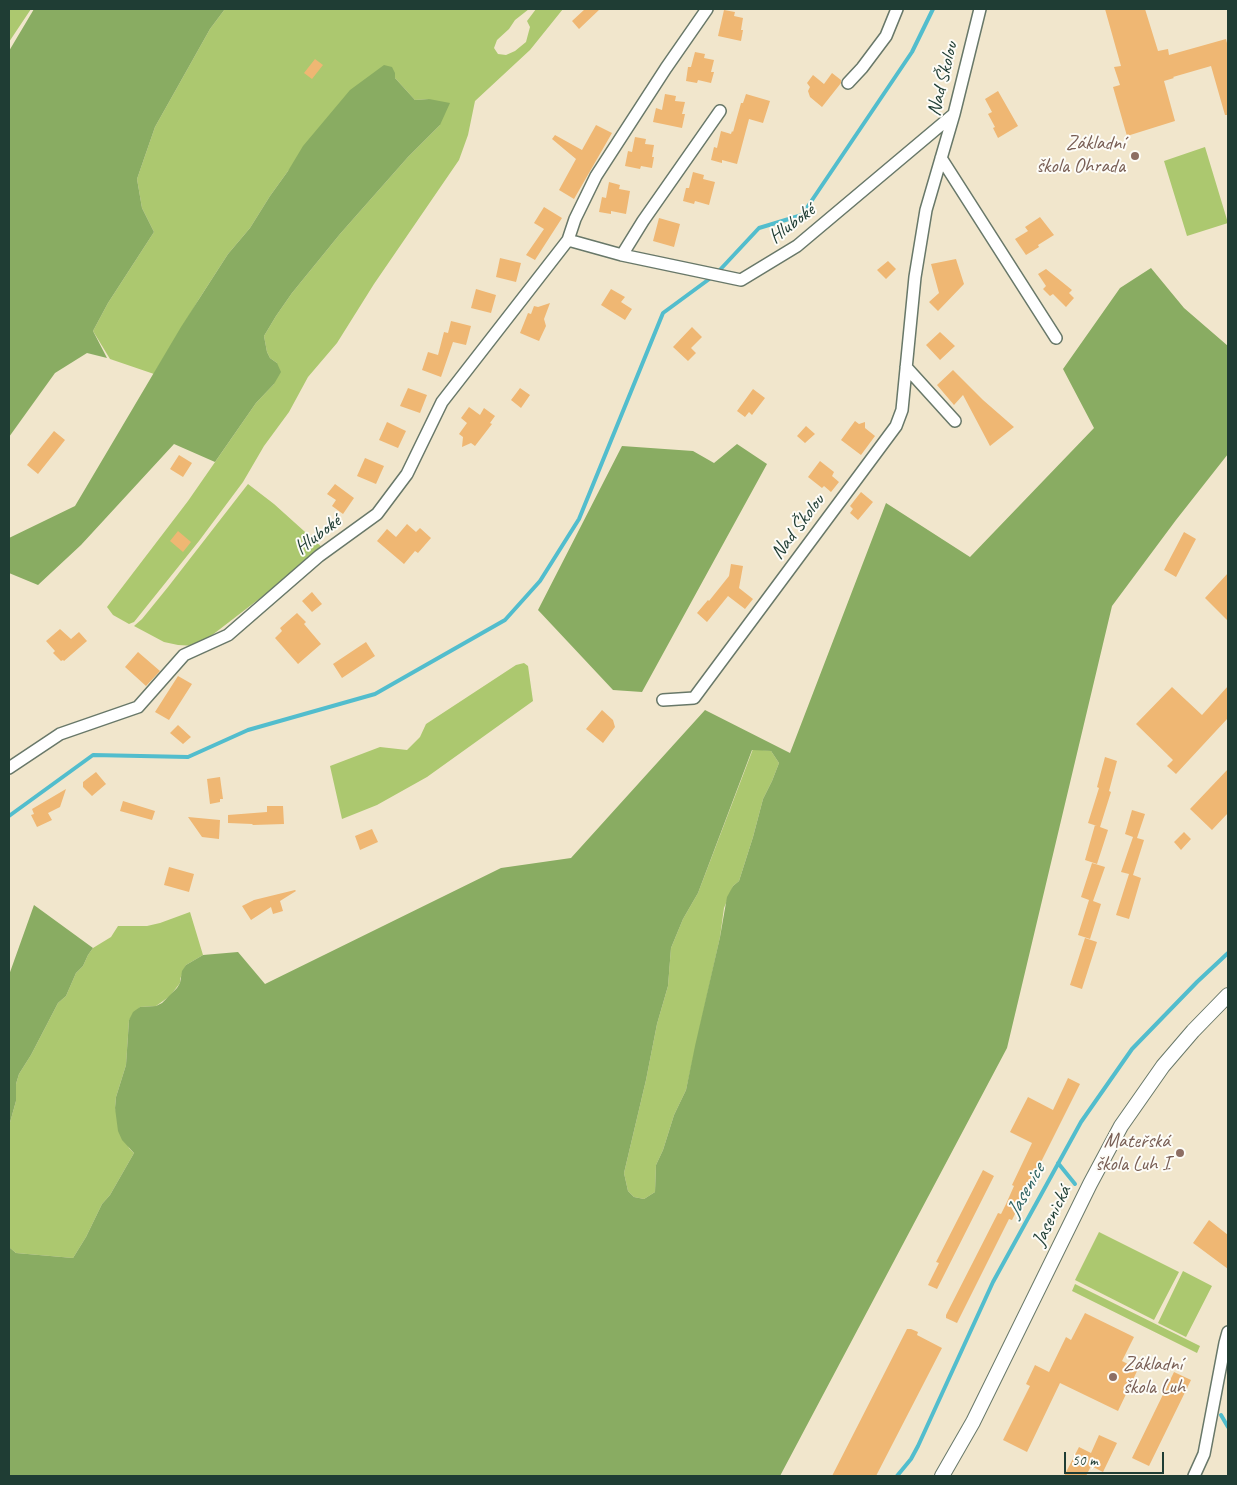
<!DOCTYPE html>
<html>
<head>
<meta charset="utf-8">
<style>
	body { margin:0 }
	#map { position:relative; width:1237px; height:1485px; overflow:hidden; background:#f1e6cc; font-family:Caveat,sans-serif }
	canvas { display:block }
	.frame { position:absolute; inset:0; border:10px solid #1f3d34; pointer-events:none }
	.scale { position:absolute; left:1064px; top:1452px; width:100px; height:22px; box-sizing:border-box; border:2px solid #1f3d34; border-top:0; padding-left:6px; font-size:15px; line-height:18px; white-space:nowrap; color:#1f3d34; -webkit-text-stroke:4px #fdfcf7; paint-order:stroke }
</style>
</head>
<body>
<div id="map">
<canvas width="1237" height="1485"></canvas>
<div class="frame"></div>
<div class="scale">50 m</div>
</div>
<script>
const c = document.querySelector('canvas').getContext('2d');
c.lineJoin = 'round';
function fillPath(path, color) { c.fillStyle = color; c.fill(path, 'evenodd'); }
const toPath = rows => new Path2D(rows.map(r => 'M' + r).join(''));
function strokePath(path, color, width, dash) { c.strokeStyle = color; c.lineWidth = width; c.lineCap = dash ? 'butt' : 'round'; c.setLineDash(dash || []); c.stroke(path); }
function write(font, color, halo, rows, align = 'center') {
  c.font = font + ' Caveat,sans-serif'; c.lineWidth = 4; c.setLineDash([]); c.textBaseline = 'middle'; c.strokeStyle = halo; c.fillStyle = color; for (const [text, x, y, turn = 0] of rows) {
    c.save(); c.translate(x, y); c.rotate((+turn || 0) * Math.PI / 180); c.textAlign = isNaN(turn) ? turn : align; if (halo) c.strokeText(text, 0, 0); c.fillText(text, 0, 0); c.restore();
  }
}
const green = toPath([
	[9,9,31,9,9,42],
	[225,9,529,9,515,20,509,29,497,40,494,48,498,54,506,55,515,51,526,42,530,27,527,21,536,9,563,9,530,50,475,101,468,135,459,160,374,284,337,343,308,377,289,412,264,446,243,482,199,541,134,622,129,624,113,615,107,607,188,501,256,403,274,384,277,363,270,358,267,352,264,336,276,316,292,293,340,234,408,157,440,125,429,99,415,100,395,78,288,171,270,196,250,228,228,254,199,299,154,374,110,359,93,331,108,303,154,232,142,208,137,179,155,127,210,29],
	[1205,147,1228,223,1187,236,1164,161],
	[248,484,274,504,324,549,207,639,196,646,178,645,164,642,134,626,142,619,168,587],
	[524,663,528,666,533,701,427,777,377,805,342,819,330,766,380,747,407,750,420,737,426,724,516,665],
	[753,749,771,751,779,763,772,781,763,799,753,837,739,881,733,886,724,908,720,937,686,1090,674,1115,663,1150,656,1165,655,1192,644,1199,634,1197,628,1191,624,1173,646,1080,657,1024,668,986,671,948,683,919,698,893],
	[190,912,203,955,186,965,180,979,180,983,170,996,156,1006,140,1007,129,1020,126,1065,116,1097,115,1108,129,1148,134,1153,110,1195,102,1204,86,1237,73,1258,16,1253,9,1247,9,1126,16,1101,16,1084,19,1074,31,1055,58,1003,66,996,76,973,83,966,88,955,93,948,111,937,118,926,147,926,160,923],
	[1099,1232,1179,1272,1154,1320,1075,1280],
	[1183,1271,1212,1286,1186,1337,1158,1323],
	[1075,1284,1200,1346,1197,1353,1072,1291]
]);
const forest = toPath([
	[34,9,225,9,210,29,155,127,137,179,142,208,154,232,108,303,93,331,107,358,87,353,55,373,9,437,9,51],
	[384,65,392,67,395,73,395,78,415,100,429,99,450,103,440,125,408,157,340,234,292,293,276,316,264,336,267,352,270,358,277,363,281,372,274,384,256,403,215,462,174,444,81,545,38,585,9,573,9,538,75,506,181,327,228,254,250,228,270,196,288,171,303,146,350,90],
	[1151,268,1184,308,1228,346,1228,454,1176,520,1112,606,1007,1048,780,1476,9,1476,9,1247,16,1253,73,1258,86,1237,102,1204,110,1195,134,1153,122,1140,118,1131,115,1108,116,1097,126,1065,129,1020,133,1012,140,1007,156,1006,162,1003,177,988,180,983,182,971,186,965,203,955,238,952,265,984,501,868,571,858,705,710,790,753,886,503,970,557,1094,428,1063,369,1120,288],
	[752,750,771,751,779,763,772,781,763,799,753,837,739,881,733,886,727,897,720,937,695,1046,686,1090,674,1115,663,1150,656,1165,655,1192,644,1199,634,1197,628,1191,624,1173,646,1080,657,1024,668,986,671,948,683,919,698,893],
	[737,444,767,464,642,692,613,690,538,610,622,446,693,451,714,463],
	[34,905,93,948,88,955,83,966,76,973,66,996,58,1003,31,1055,19,1074,16,1084,16,1101,9,1126,9,975]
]);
const stream = toPath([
	[717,273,759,228,802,215,912,52,933,9],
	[9,816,93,755,188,757,248,730,375,694,505,620,540,581,579,519,663,313,712,277],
	[1058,1163,1075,1184],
	[1221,1415,1228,1427],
	[897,1476,911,1459,918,1446,993,1282,1081,1122,1132,1049,1197,982,1228,953]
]);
const building = toPath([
	[585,9,600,9,579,29,572,21],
	[1105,9,1145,9,1158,51,1168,49,1169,55,1226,39,1228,47,1228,115,1225,115,1211,66,1173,77,1174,78,1164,81,1175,121,1127,136,1113,87,1120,85,1114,67,1121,66],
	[724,10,735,12,734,16,743,18,741,30,743,30,741,41,718,36],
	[695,52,705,54,704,58,714,60,711,72,714,72,711,83,698,80,697,83,686,81,688,67,691,67],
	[315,59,323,65,312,79,304,73],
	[832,73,841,80,841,83,822,107,810,97,808,91,810,87,807,83,813,75,824,84],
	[998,91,1018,126,998,138,993,128,995,127,988,114,992,112,985,99],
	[665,94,676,96,675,101,685,102,682,114,685,114,682,128,653,122,656,108,662,110],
	[746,94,770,101,763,123,749,119,737,164,722,160,722,163,711,160,714,147,717,148,721,131,731,134,732,131,733,132,741,103,743,103],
	[596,125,612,133,574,199,559,190,576,159,552,139,555,135,582,150],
	[635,137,646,139,645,144,654,145,652,157,654,157,652,168,641,166,640,169,625,166,628,151,632,152],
	[693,172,704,175,703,179,715,182,709,205,695,201,694,204,683,201,686,188,689,188],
	[609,182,620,185,619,189,630,191,626,214,611,211,611,214,599,212,602,197,606,198],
	[544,207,562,218,535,260,526,255,544,229,534,223],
	[1040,217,1054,235,1038,245,1039,247,1026,255,1015,239,1028,231,1025,227],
	[659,218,680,224,674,247,653,241],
	[500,258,521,263,516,282,496,277],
	[956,259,964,284,938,311,929,302,939,293,931,264],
	[888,261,896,269,886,279,877,270],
	[1046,269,1072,290,1069,293,1074,298,1066,307,1053,294,1050,296,1043,289,1046,286,1038,274],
	[476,289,496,295,491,313,471,308],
	[611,289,625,297,621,302,632,309,625,320,601,305],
	[550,303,544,319,546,326,539,341,520,333,528,313,531,314,534,306,538,307],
	[451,321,471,326,466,345,453,342,441,377,422,370,428,352,438,355,444,332,448,333],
	[692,327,702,337,691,348,696,353,688,361,673,347],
	[940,332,955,346,940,360,926,345],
	[953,370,983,400,1014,427,990,446,963,395,954,405,937,385],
	[408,388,427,395,420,413,400,406],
	[520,388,530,395,521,408,511,400],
	[753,389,765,398,752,415,749,412,745,417,737,411],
	[469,407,480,415,484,408,495,416,490,423,492,424,475,446,471,443,462,447,463,437,459,434,467,423,461,418],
	[855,421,859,424,865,422,865,428,875,436,861,455,841,440],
	[387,422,406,431,398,448,379,440],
	[806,426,815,434,805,443,797,436],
	[54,431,65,440,38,474,27,465],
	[179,455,192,463,183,477,170,469],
	[365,458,384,466,376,484,357,476],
	[820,461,834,472,832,476,839,482,831,492,824,486,822,488,808,477],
	[335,484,354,498,343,514,332,506,336,500,327,494],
	[861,492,873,502,858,520,850,513,853,509,850,506],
	[407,524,416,532,420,528,431,538,418,553,415,551,404,564,377,541,387,529,396,537],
	[178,531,191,542,183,552,170,541],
	[1184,532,1196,539,1176,577,1164,570],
	[731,564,743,566,739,588,753,599,745,609,728,596,707,622,697,613,708,600,709,601,729,576],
	[1228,573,1228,621,1205,598],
	[312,592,322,604,312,612,302,601],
	[297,613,306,622,304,624,321,644,298,664,275,638,282,631,280,628],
	[60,629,71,639,79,632,87,641,64,661,63,660,61,661,53,653,55,651,46,641],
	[366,642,375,656,342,678,333,664],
	[138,652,160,671,146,686,125,667],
	[178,676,192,684,169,720,155,712],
	[1228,686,1228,718,1176,774,1167,766,1173,760,1136,724,1172,687,1202,715],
	[602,710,613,720,615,727,603,743,586,729],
	[178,725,191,737,183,744,170,733],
	[1105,757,1117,761,1109,791,1111,792,1100,827,1108,830,1097,864,1085,860,1095,825,1097,826,1088,823,1099,788,1097,787],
	[1228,769,1228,813,1212,830,1190,809],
	[96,772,106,784,92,796,83,787,83,782],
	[220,777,223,799,220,799,220,802,210,804,207,779],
	[66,789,60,807,48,813,52,820,37,827,31,815,34,814,32,809],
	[123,801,155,811,152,820,120,811],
	[267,806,283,806,284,824,253,825,252,824,228,823,228,815,267,812],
	[1132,810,1145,814,1137,838,1144,840,1133,875,1141,878,1129,919,1116,915,1129,874,1121,872,1133,837,1125,834],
	[188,817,220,820,219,839,202,837],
	[372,829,378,842,360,850,355,836],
	[1184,832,1191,839,1181,850,1174,842],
	[1092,863,1105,867,1093,901,1101,904,1090,939,1078,935,1089,900,1081,897],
	[169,867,194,874,189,892,164,885],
	[295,890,296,891,280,901,283,911,273,914,271,907,251,920,242,906,254,900],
	[1085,938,1097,942,1082,989,1070,985],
	[1068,1078,1080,1084,1012,1220,1009,1219,957,1323,946,1318,946,1315,998,1213,1001,1214,1006,1204,1014,1186,1012,1185,1032,1143,1010,1132,1028,1097,1053,1110],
	[983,1170,994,1176,937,1289,928,1285,939,1263,936,1262],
	[1209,1220,1228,1235,1228,1269,1193,1243],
	[1085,1313,1134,1337,1122,1361,1138,1369,1118,1411,1060,1383,1027,1452,1003,1440,1030,1386,1026,1384,1035,1365,1049,1372,1066,1337,1071,1340],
	[907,1329,911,1329,918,1332,917,1335,942,1348,876,1476,832,1476],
	[1174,1372,1191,1380,1149,1466,1132,1458],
	[1099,1435,1117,1443,1103,1472,1091,1466,1086,1476,1064,1476,1079,1447,1091,1453]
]);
const minor = toPath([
	[848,83,862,68,886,36,897,9],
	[941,158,1056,338],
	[568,240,622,255,741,280,797,246,954,114],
	[622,255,643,221,720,111],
	[906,367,955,421],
	[663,700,694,698,896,426,902,410,915,277,926,210,954,114,980,9],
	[9,768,60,734,138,707,184,655,228,635,319,556,377,514,407,474,442,402,568,240,575,219,596,176,666,68,707,9],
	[1194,1476,1204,1454,1225,1343,1228,1332]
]);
const tertiary = toPath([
	[942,1476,973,1422,1090,1184,1121,1126,1163,1066,1193,1031,1228,995]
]);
const markers = [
	[1135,156,5,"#8d6e63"],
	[1180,1153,5,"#8d6e63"],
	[1113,1377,5,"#8d6e63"]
];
const streetNames = [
	["Nad Školou",943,79,-76],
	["Hluboké",792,224,-37],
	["Nad Školou",798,527,-53],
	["Hluboké",318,535,-37],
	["Jasenická",1052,1216,-64]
];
const educationNames = [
	["Základní",1125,144],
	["škola Ohrada",1125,167],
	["Mateřská",1170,1142],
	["škola Luh I",1170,1165],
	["Základní",1123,1365,"left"],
	["škola Luh",1123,1388,"left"]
];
const waterNames = [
	["Jasenice",1026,1191,-61]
];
fillPath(green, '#acc86f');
fillPath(forest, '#89ac62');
strokePath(stream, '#52bdcd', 4);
fillPath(building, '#efb773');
strokePath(minor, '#687869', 14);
strokePath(tertiary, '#687869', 16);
strokePath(minor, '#fff', 11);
strokePath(tertiary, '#fff', 14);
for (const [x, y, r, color] of markers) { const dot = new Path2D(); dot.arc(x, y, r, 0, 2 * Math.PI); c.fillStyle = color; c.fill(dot); strokePath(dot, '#fdfcf7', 2); }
write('20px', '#1f3d34', '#fdfcf7', streetNames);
write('20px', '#785e54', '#fdfcf7', educationNames, 'right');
write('italic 21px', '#2e6362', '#fdfcf7', waterNames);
</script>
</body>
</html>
